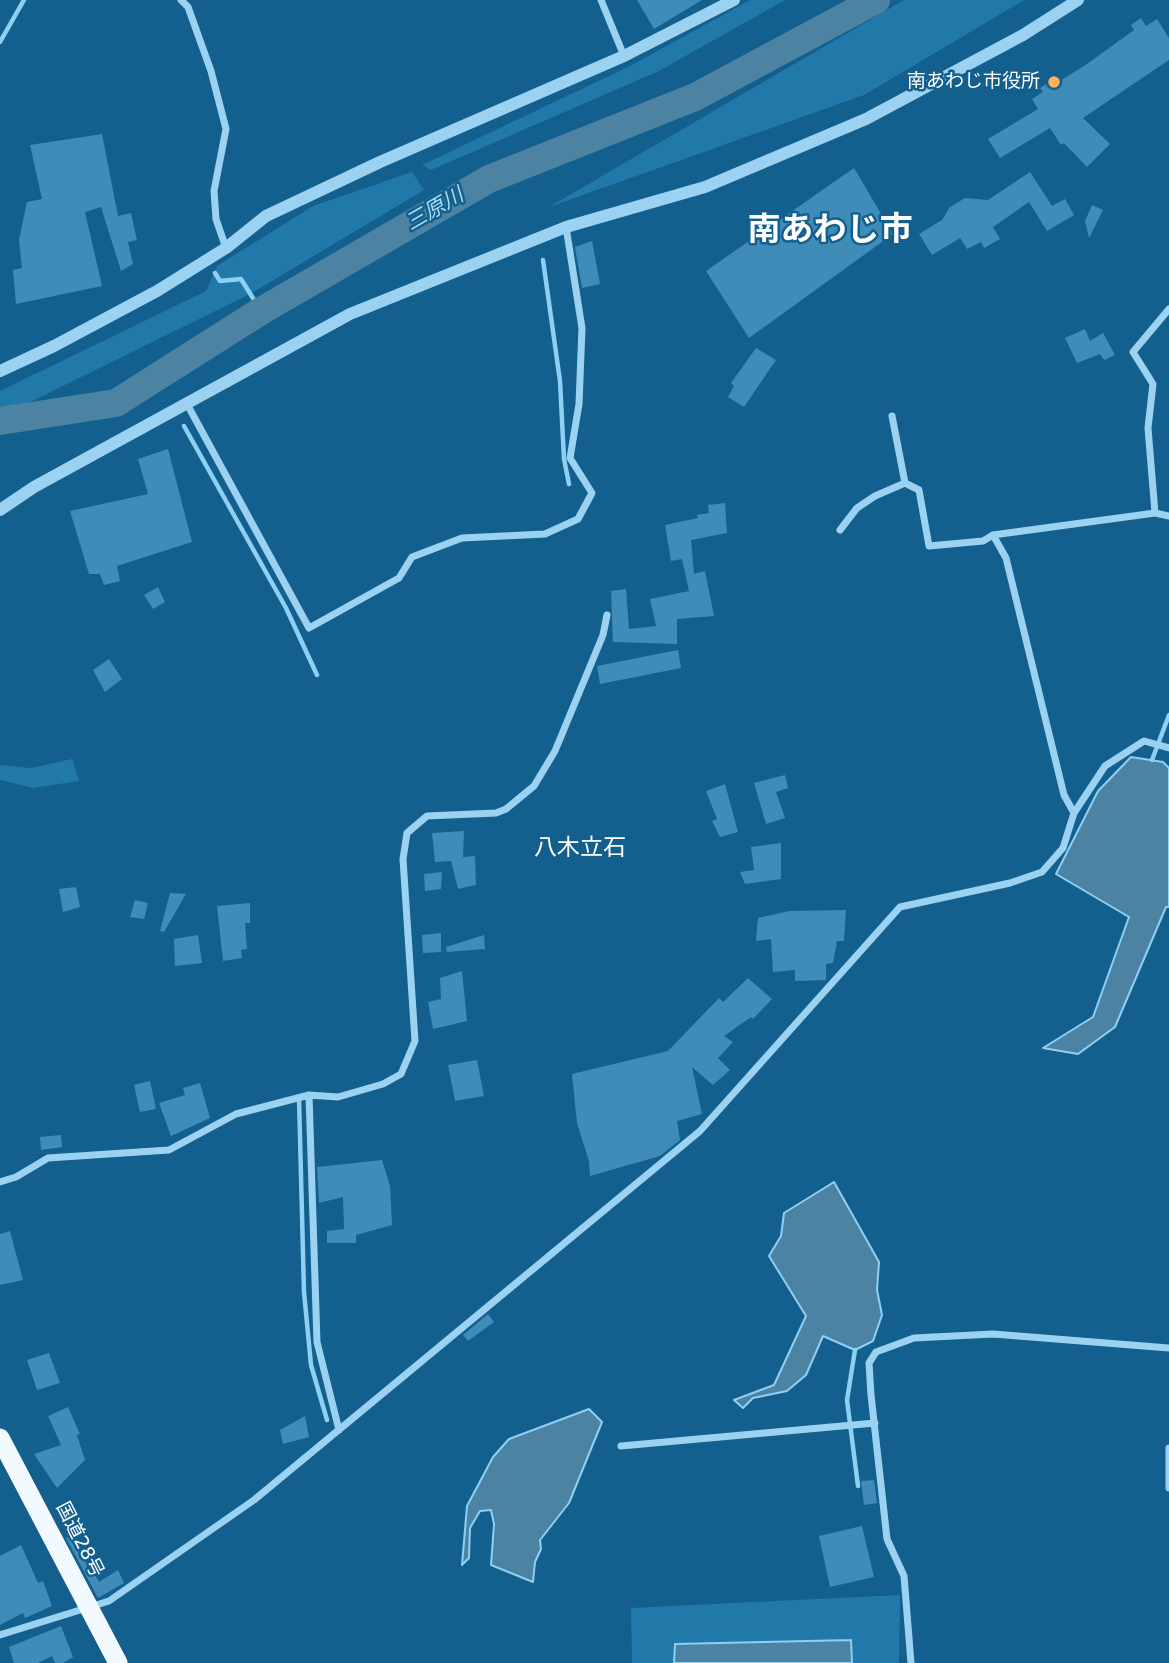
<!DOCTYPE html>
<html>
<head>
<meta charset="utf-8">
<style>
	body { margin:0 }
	canvas { display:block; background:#135f8d }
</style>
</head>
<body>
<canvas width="1169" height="1663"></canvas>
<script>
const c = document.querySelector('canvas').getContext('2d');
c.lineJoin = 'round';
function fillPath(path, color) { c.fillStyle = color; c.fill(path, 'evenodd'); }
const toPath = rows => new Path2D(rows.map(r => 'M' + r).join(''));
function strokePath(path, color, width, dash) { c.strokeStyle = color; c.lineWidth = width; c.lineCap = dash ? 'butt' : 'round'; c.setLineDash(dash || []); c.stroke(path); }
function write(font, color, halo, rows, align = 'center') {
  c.font = font + ' "DejaVu Sans","Noto Sans JP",sans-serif'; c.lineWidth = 5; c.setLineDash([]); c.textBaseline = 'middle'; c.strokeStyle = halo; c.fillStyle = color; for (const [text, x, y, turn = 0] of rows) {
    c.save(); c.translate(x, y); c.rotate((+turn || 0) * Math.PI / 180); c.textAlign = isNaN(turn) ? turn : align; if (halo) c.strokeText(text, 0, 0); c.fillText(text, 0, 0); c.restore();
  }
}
const green = toPath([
	[750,0,785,0,659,71,431,170,422,165,632,65],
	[904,0,1024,0,864,95,549,207],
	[412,172,424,190,250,294,12,411,0,414,0,391,206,291,217,266,313,206],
	[72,759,79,781,33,788,0,780,0,765,31,768],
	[900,1595,899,1663,632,1663,631,1608]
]);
const water = toPath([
	[1131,757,1163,762,1169,768,1169,907,1166,907,1115,1027,1078,1054,1043,1048,1093,1017,1129,917,1056,874,1098,791,1131,757],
	[834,1182,879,1262,877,1290,882,1315,873,1341,855,1350,823,1336,806,1375,787,1391,753,1398,743,1408,734,1400,774,1385,806,1316,769,1256,781,1236,784,1213,834,1182],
	[589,1409,602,1422,569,1503,540,1540,541,1549,535,1562,533,1582,491,1565,494,1524,491,1510,480,1511,470,1528,469,1558,462,1565,467,1506,493,1457,509,1439,589,1409],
	[851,1640,852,1663,674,1663,675,1644,851,1640]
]);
const stream = toPath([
	[0,42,24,0],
	[543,260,560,381,564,459,569,484],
	[215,273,220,281,241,279,261,311],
	[184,426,286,608,317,675],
	[1152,760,1169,715],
	[299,1098,304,1292,311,1365,327,1420],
	[855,1350,847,1400,858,1486]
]);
const river = toPath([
	[0,421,116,403,261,311,489,179,695,97,876,0]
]);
const building = toPath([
	[637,0,702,0,654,29],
	[1141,18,1146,26,1157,19,1169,38,1169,60,1083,118,1110,144,1087,167,1064,143,1061,145,1050,128,1000,158,988,139,1038,109,1032,99,1043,92,1040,88,1057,77,1060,81,1087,64,1134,30,1131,25],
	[102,134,118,216,131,213,137,240,128,242,133,264,121,271,101,207,85,212,102,286,16,304,13,270,22,268,19,240,27,202,42,199,30,145],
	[854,168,893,234,749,338,706,271],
	[1030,172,1052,206,1065,199,1074,215,1047,231,1029,202,993,227,1000,239,984,248,981,242,967,249,960,238,932,255,919,234,942,220,950,207,965,198,988,200],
	[1092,205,1103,210,1089,238,1085,221],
	[592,241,600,284,582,288,575,247],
	[1085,329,1090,341,1103,333,1115,355,1104,360,1100,354,1077,363,1065,338],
	[756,348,776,360,744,407,728,397,734,386,731,383],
	[168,449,192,542,117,566,120,581,104,585,100,574,89,574,70,511,148,494,138,459],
	[725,503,727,533,691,540,694,574,705,571,714,616,677,619,677,644,613,642,611,591,626,589,629,629,656,626,650,599,689,591,682,559,671,561,665,525,698,518,697,515,709,513,708,505],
	[158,587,165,602,153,609,144,595],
	[678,650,681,668,600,684,597,666],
	[109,659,122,679,105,692,93,670],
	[785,775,788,788,776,792,785,818,766,824,754,783],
	[725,784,738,832,720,837,712,821,717,819,706,791],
	[464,831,463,857,475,856,476,885,458,889,451,861,435,862,432,833],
	[781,843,781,879,745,884,740,872,754,870,751,847],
	[442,872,441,889,425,891,424,874],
	[76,887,80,907,63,912,59,889],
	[170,893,186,894,164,932,160,931],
	[135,900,148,903,144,919,130,917],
	[250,903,250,923,245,923,247,949,241,950,242,958,223,961,217,906],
	[846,910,844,941,837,941,833,963,826,964,826,980,795,981,795,970,773,972,771,939,756,941,758,918,789,911],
	[441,933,441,952,423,953,422,935],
	[198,935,202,963,175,966,174,939],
	[484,935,485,949,447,952,446,947],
	[462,971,467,1021,433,1029,428,1002,441,999,440,978],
	[748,978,772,999,753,1019,751,1017,724,1036,733,1042,718,1058,730,1070,713,1085,692,1067,702,1114,677,1121,680,1140,660,1156,590,1176,589,1161,577,1123,572,1074,668,1051,719,998,723,1002],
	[477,1060,484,1096,455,1101,448,1065],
	[150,1081,156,1109,140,1112,134,1085],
	[200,1083,210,1118,171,1136,159,1103,185,1095,183,1088],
	[61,1135,62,1147,41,1150,40,1137],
	[382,1160,390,1186,392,1225,356,1235,356,1243,327,1243,327,1231,344,1229,343,1197,319,1203,317,1167],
	[10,1231,23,1280,0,1285,0,1234],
	[488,1314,494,1322,468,1341,463,1335],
	[49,1353,60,1383,37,1390,27,1360],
	[68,1407,80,1434,77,1435,85,1460,57,1488,34,1454,61,1445,48,1416],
	[305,1416,309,1437,283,1444,280,1430],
	[874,1480,877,1503,864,1505,861,1481],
	[862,1526,874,1577,830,1587,819,1536],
	[75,1534,90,1571,92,1569,99,1582,118,1570,124,1583,98,1598,66,1538],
	[21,1545,38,1583,43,1581,52,1606,25,1618,23,1613,0,1625,0,1556],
	[61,1626,73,1657,63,1663,55,1663,52,1656,38,1663,14,1663,9,1647]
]);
const minor = toPath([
	[181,0,188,7,211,71,226,129,214,191,216,219,226,248],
	[601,0,624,56],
	[187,404,309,628,399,578,412,557,462,538,545,534,578,519,592,493,570,458,579,404,582,328,566,227],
	[892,416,905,483,919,490,929,546,983,541,993,535,1006,558,1064,795,1074,813],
	[1155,513,1148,428,1153,384,1133,352,1169,309],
	[840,530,857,508,875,496,905,483],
	[993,535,1155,513,1169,516],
	[309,1095,317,1342,339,1430],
	[0,1182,16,1177,48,1158,169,1150,236,1114,309,1095,338,1097,383,1084,401,1074,415,1041,403,859,407,833,427,816,496,813,506,809,534,786,555,751,603,635,607,615],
	[621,1446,875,1423],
	[1169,1448,1169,1488],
	[0,1635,109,1601,254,1500,700,1131,900,907,1010,883,1042,872,1063,848,1074,813,1105,766,1144,741,1169,748],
	[911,1663,904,1576,887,1539,871,1395,869,1363,876,1352,914,1338,993,1334,1169,1348]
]);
const tertiary = toPath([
	[0,371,54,346,157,291,226,248,266,216,380,162,624,56,734,0],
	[0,510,34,487,350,314,566,227,705,187,866,119,1023,35,1078,0]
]);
const trunk = toPath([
	[0,1438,118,1663]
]);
const markers = [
	[1054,82,7,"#ffb15c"]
];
const poiNames = [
	["南あわじ市役所",1040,82]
];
const streetNames = [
	["国道28号",79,1540,63]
];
const waterNames = [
	["三原川",435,210,-30]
];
const quarterNames = [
	["八木立石",580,849]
];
const townNames = [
	["南あわじ市",830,231]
];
fillPath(green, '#2179aa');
fillPath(water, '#4c83a3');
strokePath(water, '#8dd0f4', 2);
strokePath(stream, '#8dd0f4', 4.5);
strokePath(river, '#4c83a3', 28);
fillPath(building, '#3f8cb8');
strokePath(minor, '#9cd2f1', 7);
strokePath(tertiary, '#9cd2f1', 12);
strokePath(trunk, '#f2faff', 19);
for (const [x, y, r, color] of markers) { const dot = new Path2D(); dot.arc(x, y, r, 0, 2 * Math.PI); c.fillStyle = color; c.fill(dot); strokePath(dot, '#135f8d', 2.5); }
write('19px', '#fff', '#135f8d', poiNames, 'right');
write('19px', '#fff', '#135f8d', streetNames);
write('italic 21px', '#a8dcf8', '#135f8d', waterNames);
write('23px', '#fff', '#135f8d', quarterNames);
write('bold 33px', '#fff', '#135f8d', townNames);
</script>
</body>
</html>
